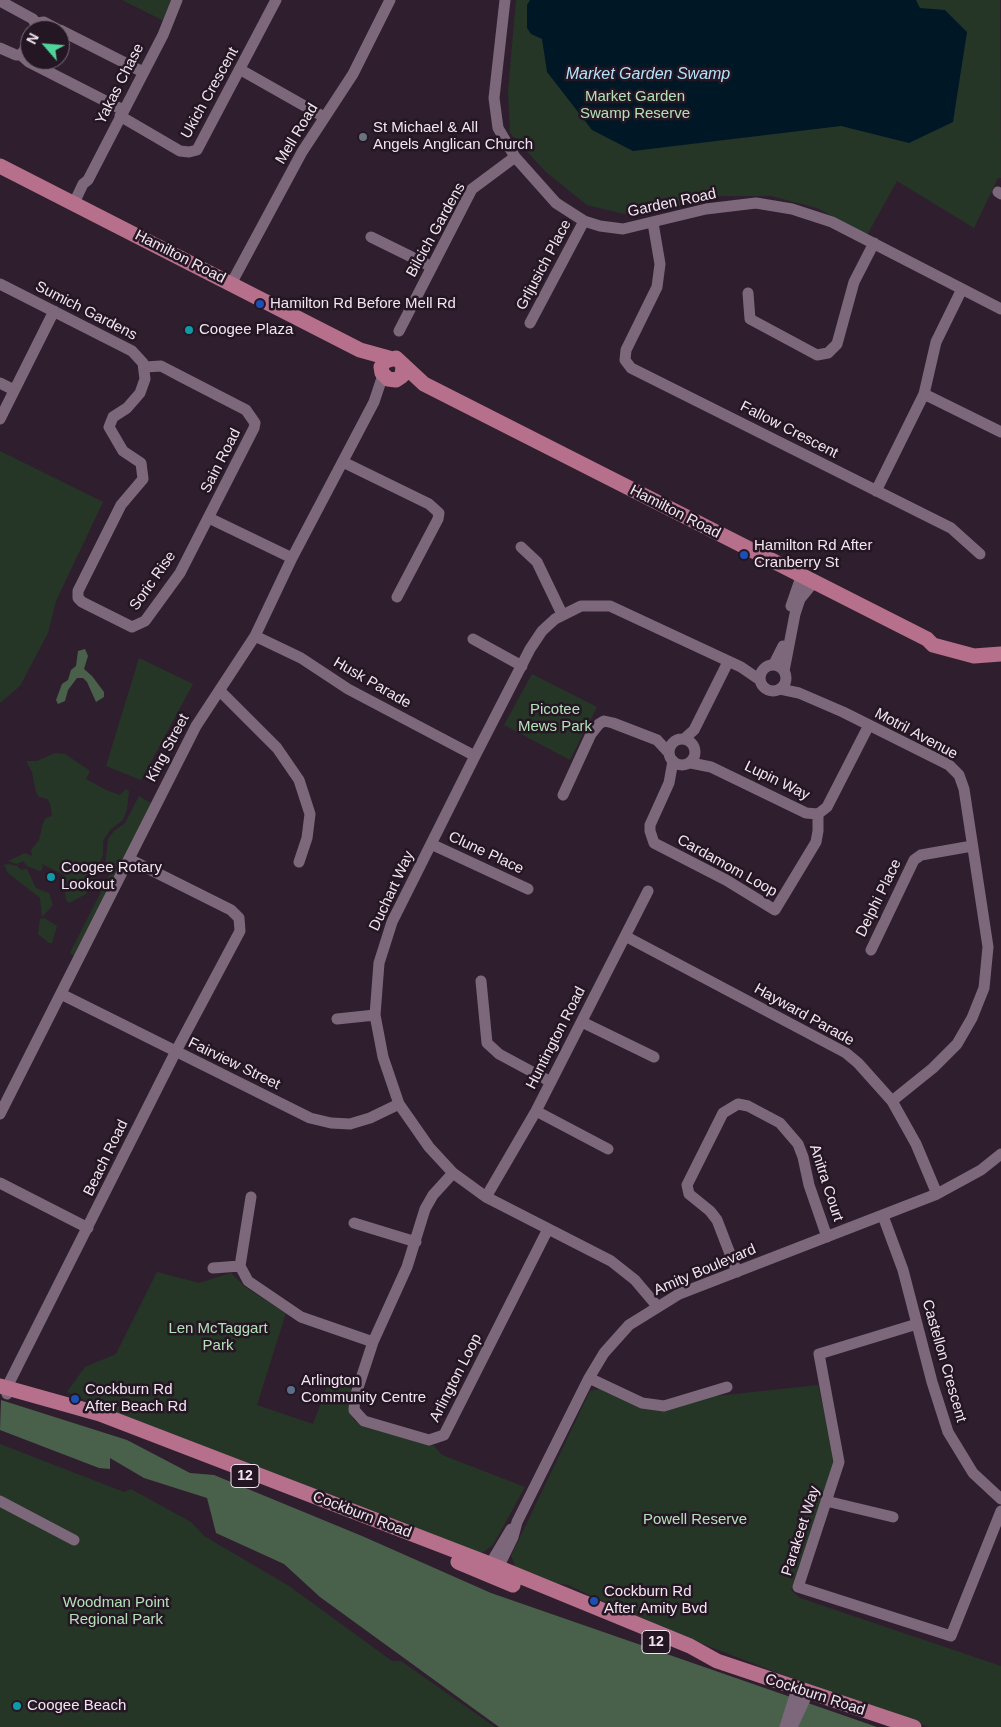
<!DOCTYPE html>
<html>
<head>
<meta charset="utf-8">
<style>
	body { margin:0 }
	#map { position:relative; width:1001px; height:1727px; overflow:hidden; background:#2f1f2e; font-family:Helvetica,sans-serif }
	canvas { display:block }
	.north { position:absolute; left:20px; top:20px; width:50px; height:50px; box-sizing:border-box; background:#251624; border:1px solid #776976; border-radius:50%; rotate:297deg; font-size:14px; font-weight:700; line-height:20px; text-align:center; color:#f1e6f0 }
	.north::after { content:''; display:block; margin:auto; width:18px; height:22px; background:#4ed399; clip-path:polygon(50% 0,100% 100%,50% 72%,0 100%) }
</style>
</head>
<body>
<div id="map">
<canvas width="1001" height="1727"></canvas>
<div class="north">N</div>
</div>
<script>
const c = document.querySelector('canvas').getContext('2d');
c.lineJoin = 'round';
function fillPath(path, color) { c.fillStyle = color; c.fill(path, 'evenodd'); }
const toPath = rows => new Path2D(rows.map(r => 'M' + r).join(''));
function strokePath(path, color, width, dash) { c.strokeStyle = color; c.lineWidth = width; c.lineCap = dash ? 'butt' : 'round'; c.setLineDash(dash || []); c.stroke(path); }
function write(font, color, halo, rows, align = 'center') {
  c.font = font + ' Helvetica,sans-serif'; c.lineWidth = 5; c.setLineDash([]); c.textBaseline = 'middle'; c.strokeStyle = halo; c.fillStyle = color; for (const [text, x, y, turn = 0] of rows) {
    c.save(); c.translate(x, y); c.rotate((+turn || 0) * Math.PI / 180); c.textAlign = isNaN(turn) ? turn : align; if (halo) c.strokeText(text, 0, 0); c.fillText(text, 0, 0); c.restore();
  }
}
const green = toPath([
	[122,0,173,0,164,21],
	[516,0,1000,0,1001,178,998,178,974,228,897,181,867,235,817,208,771,196,720,196,663,210,624,214,587,205,546,172,510,133,508,91],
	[0,451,103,502,56,601,48,633,20,686,0,703],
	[139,658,193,684,141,780,106,766],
	[532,674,597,707,570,760,504,725],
	[55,753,65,754,90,771,86,779,106,790,120,795,126,789,129,791,127,809,123,820,110,830,103,841,103,854,94,880,86,894,69,903,66,900,65,892,67,881,64,875,42,864,43,868,40,871,27,866,23,861,17,864,8,861,25,853,32,856,31,850,39,840,43,823,46,818,52,816,50,803,47,799,39,797,36,792,32,772,26,761,37,761],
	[139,796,151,803,74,956,70,953,112,870,105,867,108,839,114,831,125,823],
	[8,864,17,866,21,870,27,869,36,888,49,893,53,905,42,917,40,898,8,873,4,865],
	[44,918,57,926,52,943,49,943,38,934,40,919],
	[157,1272,199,1283,231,1273,245,1287,286,1313,257,1405,313,1424,330,1378,345,1383,354,1392,349,1409,354,1420,365,1427,434,1446,442,1455,525,1487,493,1545,480,1554,136,1423,67,1392,85,1367,116,1354],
	[818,1385,835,1460,791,1590,800,1598,1001,1666,1001,1727,929,1727,838,1696,622,1613,609,1604,568,1585,553,1583,516,1568,511,1556,590,1391,601,1389,639,1408,666,1411,707,1397],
	[0,1444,124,1492,131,1489,191,1522,204,1536,289,1586,392,1661,401,1661,495,1727,0,1727]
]);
const forest = toPath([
	[85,649,88,656,84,669,92,676,104,692,104,697,96,702,87,682,83,678,77,678,68,690,65,701,58,704,56,700,62,684,68,680,71,670,76,666,78,651],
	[1,1400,127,1440,190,1473,214,1475,362,1536,491,1593,877,1727,499,1727,320,1597,284,1564,216,1533,207,1498,144,1478,110,1458,110,1469,99,1468,0,1430]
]);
const water = toPath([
	[530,0,916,0,920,8,945,10,967,32,953,122,909,143,841,126,633,151,592,130,547,72,542,39,531,34,527,28,527,5]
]);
const minor = toPath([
	[505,0,494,98,498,128,515,157,556,203,584,221,600,226,623,229,706,209,756,203,792,209,832,222,1001,309],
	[0,1,33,19,36,25,35,30],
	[36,23,44,22,59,30],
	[60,30,143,72],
	[0,48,16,55,21,55,30,42],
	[21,55,29,62,123,110],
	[241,70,324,117],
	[120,116,180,151,189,152,197,150,276,0],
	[998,192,1001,194],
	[74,203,83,184,88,180,163,35,177,0],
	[653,223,660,264,657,287,626,350,625,360,631,368,951,528,980,554],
	[371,237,432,267],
	[0,284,132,351,143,363,145,379,140,393,127,408,113,417,109,427,123,451,141,463,143,479,121,505,78,591,78,598,82,602,132,627,145,621,180,573,254,428,255,423,246,410,182,377,161,366,145,367],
	[231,284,302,152,353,74,390,0],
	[748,293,750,319,817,355,828,353,837,344,854,282,874,243],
	[530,323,584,221],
	[399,331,472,189,515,157],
	[0,383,14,390],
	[924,394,1001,432],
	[0,419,54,311],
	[343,462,429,504,439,513,438,519,397,597],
	[876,491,924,394,936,342,962,289],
	[209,518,292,558],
	[521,547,537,562,562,614],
	[791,606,801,577],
	[255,636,301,658,348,689,475,756],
	[473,639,522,666],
	[774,664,783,646],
	'760 678a13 13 0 1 1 26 0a13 13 0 1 1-26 0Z',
	[784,671,795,614,800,599,813,583],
	[780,689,799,693,843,712,949,765,959,775,964,789,988,947,984,988,972,1018,957,1044,933,1068,892,1101],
	[220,691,277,748,299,780,310,814,307,838,299,862],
	'669 752a13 13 0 1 1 26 0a13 13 0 1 1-26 0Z',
	[684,739,694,730,728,662],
	[673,761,669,783,650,825,650,831,654,843,726,880,775,910,816,842,818,831,818,814],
	[691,763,711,767,806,813,818,814,827,807,869,725],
	[563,795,591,734,599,724,604,721,613,723,657,740,669,753],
	[431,844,528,889],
	[625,936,846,1053,858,1063,892,1101,916,1144,937,1194],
	[871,950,914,860,921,855,972,846],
	[481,981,487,1043,499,1054,551,1082],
	[61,994,310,1118,331,1123,350,1124,370,1118,399,1104],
	[337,1019,375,1015],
	[582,1022,654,1057],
	[536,1111,608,1149],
	[0,1114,196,726,255,636,292,558,374,402,383,375],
	[453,1173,433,1195,425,1209,407,1267,373,1342,355,1397,354,1410,364,1421,429,1440,444,1435,548,1229],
	[0,1183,88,1228],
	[251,1197,240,1266,248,1281,301,1317,373,1342],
	[486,1197,536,1111,648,891],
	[883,1216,903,1270,932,1382,948,1432,973,1473,1001,1499],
	[354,1223,416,1242],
	[213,1268,240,1266],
	[737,1272,717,1220,710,1211,689,1194,687,1185,723,1113,738,1104,748,1106,780,1123,798,1144,803,1157,809,1185,827,1237],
	[657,1306,635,1280,611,1261,486,1197,453,1173,429,1147,399,1104,383,1057,375,1015,379,963,392,922,475,756,530,649,542,631,555,619,581,606,610,606,741,667,760,680],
	[917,1324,819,1354,839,1462,798,1587,951,1636,1001,1511],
	[589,1378,642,1403,664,1406,727,1387],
	[7,1394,10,1381,175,1053,240,931,239,918,231,910,129,859],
	[0,1501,74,1540],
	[826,1501,893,1517],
	[486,1571,511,1529],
	[495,1574,513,1537,517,1522,589,1378,604,1353,629,1325,679,1294,937,1194,981,1170,1001,1154],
	[785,1727,797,1689],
	[792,1727,808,1693]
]);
const major = toPath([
	[0,166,360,350,389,358],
	[403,366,402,376,396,380,388,379,382,373,381,367,385,361,396,358,424,384,927,639,933,645,974,656,1001,654],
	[0,1386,100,1414,490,1564,690,1646,717,1661,914,1727],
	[458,1562,513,1585]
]);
const markers = [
	[363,137,5,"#6b7280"],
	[260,304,5,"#1a4fb4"],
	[189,330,5,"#0f9aa8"],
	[744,555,5,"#1a4fb4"],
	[51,877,5,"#0f9aa8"],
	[291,1390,5,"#5c6f8a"],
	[75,1399,5,"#1a4fb4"],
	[594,1601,5,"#1a4fb4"],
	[17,1706,5,"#0f9aa8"]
];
const shields = [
	[245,1476,28],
	[656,1642,28]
];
const shieldNames = [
	["12",245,1476],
	["12",656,1642]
];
const streetNames = [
	["Yakas Chase",120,84,-63],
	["Ukich Crescent",210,93,-61],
	["Mell Road",297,134,-59],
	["Garden Road",672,203,-12],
	["Bilcich Gardens",436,230,-61],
	["Hamilton Road",180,257,27],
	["Grljusich Place",544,265,-62],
	["Sumich Gardens",86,311,27],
	["Fallow Crescent",789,430,27],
	["Sain Road",221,461,-63],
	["Hamilton Road",675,512,27],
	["Soric Rise",153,581,-55],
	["Husk Parade",372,683,30],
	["Motril Avenue",916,734,28],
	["King Street",168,748,-62],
	["Lupin Way",777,781,26],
	["Clune Place",486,853,25],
	["Cardamom Loop",727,866,29],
	["Duchart Way",392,891,-65],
	["Delphi Place",879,898,-64],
	["Hayward Parade",804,1015,29],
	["Huntington Road",556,1038,-63],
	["Fairview Street",234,1064,26],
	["Beach Road",106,1158,-64],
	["Anitra Court",826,1183,72],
	["Amity Boulevard",705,1270,-23],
	["Castellon Crescent",944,1361,74],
	["Arlington Loop",456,1378,-63],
	["Cockburn Road",362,1515,21],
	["Parakeet Way",801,1531,-72],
	["Cockburn Road",815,1695,18]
];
const parkNames = [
	["Market Garden",635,97],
	["Swamp Reserve",635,114],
	["Picotee",555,710],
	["Mews Park",555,727],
	["Len McTaggart",218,1329],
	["Park",218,1346],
	["Powell Reserve",695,1520],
	["Woodman Point",116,1603],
	["Regional Park",116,1620]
];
const poiNames = [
	["St Michael & All",373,128],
	["Angels Anglican Church",373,145],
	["Hamilton Rd Before Mell Rd",270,304],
	["Coogee Plaza",199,330],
	["Hamilton Rd After",754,546],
	["Cranberry St",754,563],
	["Coogee Rotary",61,868],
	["Lookout",61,885],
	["Arlington",301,1381],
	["Community Centre",301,1398],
	["Cockburn Rd",85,1390],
	["After Beach Rd",85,1407],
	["Cockburn Rd",604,1592],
	["After Amity Bvd",604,1609],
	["Coogee Beach",27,1706]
];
const waterNames = [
	["Market Garden Swamp",648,75]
];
fillPath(green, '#253627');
fillPath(forest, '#49614b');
fillPath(water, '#001826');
strokePath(minor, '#7c687a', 11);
strokePath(major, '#b7708b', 15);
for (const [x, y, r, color] of markers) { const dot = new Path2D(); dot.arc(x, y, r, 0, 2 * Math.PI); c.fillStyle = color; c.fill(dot); strokePath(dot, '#251624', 2); }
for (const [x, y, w] of shields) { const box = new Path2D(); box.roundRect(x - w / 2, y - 11.5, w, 23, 4); c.fillStyle = '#251624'; c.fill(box); strokePath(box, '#f1e6f0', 1); }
write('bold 14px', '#f1e6f0', null, shieldNames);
write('15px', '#f1e6f0', '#251624', streetNames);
write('15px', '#b3e1b7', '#251624', parkNames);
write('15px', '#f1e6f0', '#251624', poiNames, 'left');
write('italic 16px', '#b3e2fb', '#251624', waterNames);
</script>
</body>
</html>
